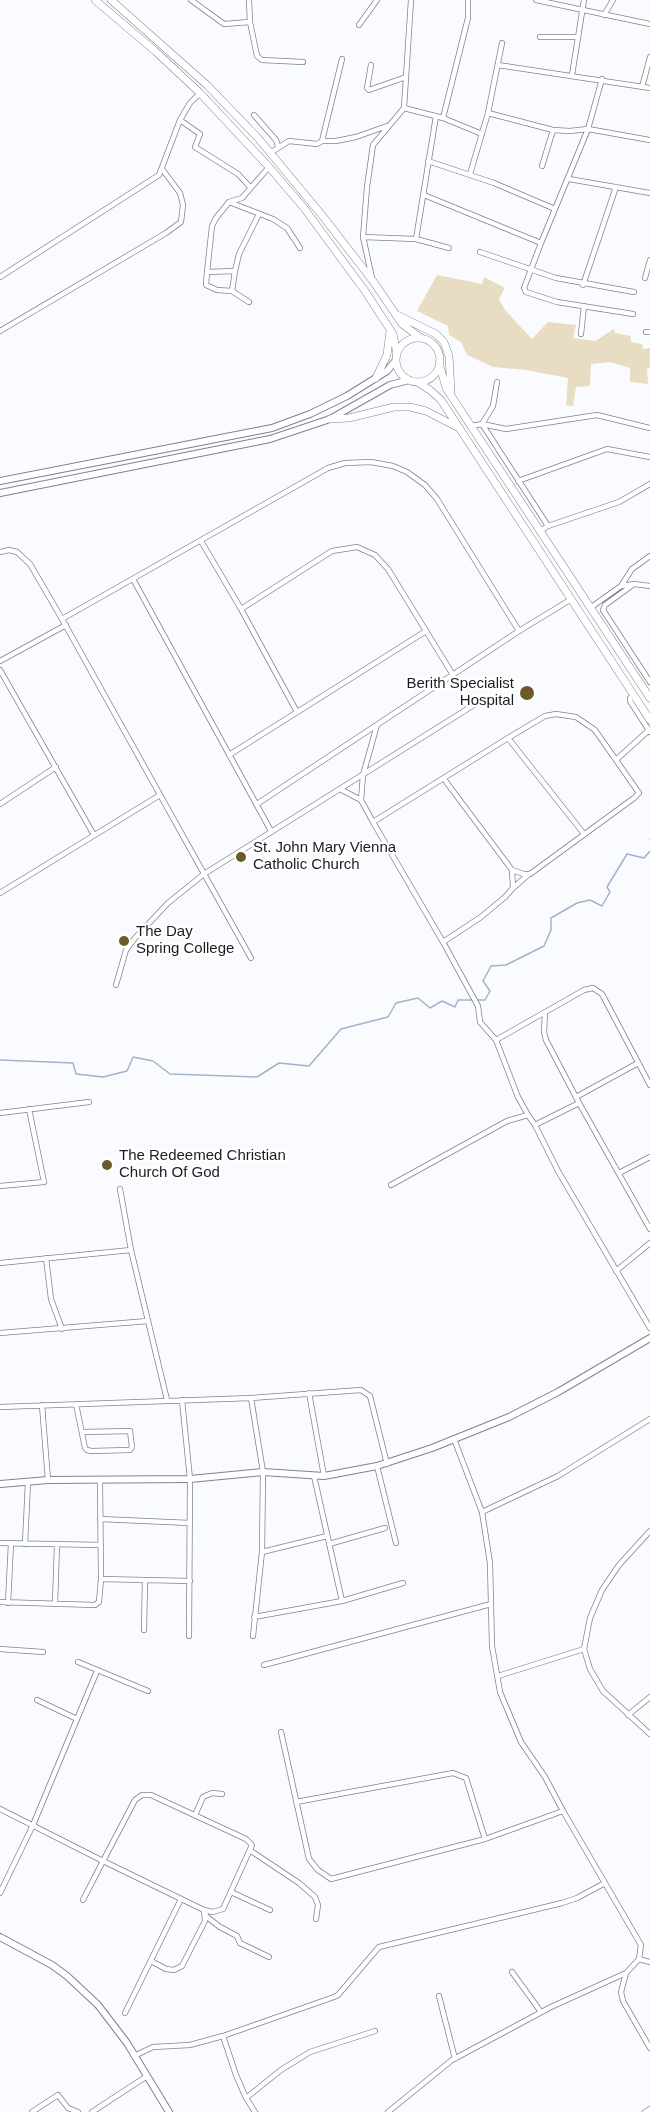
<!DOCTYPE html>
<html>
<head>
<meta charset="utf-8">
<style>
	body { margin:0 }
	canvas { display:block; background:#fafbfe }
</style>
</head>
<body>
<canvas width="650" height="2112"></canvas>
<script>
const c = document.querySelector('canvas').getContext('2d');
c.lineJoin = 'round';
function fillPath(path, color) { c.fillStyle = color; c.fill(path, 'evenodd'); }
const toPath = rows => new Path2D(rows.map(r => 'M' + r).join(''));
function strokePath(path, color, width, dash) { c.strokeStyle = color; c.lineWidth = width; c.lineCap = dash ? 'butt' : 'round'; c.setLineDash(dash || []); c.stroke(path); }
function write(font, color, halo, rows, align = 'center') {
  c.font = font + ' Arial,sans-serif'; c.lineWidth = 4.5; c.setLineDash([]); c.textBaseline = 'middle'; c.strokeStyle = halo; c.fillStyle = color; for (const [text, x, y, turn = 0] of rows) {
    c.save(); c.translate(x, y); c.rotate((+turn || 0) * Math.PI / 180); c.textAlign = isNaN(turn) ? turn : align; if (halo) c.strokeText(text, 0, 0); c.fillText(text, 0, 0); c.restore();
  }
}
const green = toPath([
	[437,275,482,284,484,277,505,288,499,299,505,310,532,339,548,322,576,325,573,338,595,341,614,329,615,333,631,336,631,342,642,344,643,349,650,348,650,368,647,368,648,384,630,382,630,368,610,362,591,364,590,386,576,387,573,406,566,405,568,378,526,370,493,367,467,355,461,342,449,335,448,326,417,311]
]);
const stream = toPath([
	[650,839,650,840],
	[477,1000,485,1000,490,991,483,981,491,966,506,965,544,946,551,930,551,918,577,903,590,900,602,906,610,892,607,887,627,854,644,858,650,851],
	[0,1060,73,1063,76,1074,103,1077,127,1071,133,1057,153,1061,170,1074,257,1077,279,1063,309,1066,341,1029,388,1017,396,1003,418,998,430,1008,442,1001,455,1007,458,1000,472,1000]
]);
const street = toPath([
	[191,0,224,24,250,22],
	[249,0,250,22,257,56,262,60,303,62],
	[536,0,650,24],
	[604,15,613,0],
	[359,25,377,0],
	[540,37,578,37],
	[371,65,367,88,369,90,406,77],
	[498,65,650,88],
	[572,75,584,0],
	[602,79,588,129,541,243,524,288,526,292,557,302,633,314],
	[642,87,650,57],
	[404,108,443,118,482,134],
	[488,113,553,130,570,131,588,129,650,140],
	[254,115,276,140,278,146],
	[443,118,468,18,468,0],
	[180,120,200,134,195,147,238,174,250,187],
	[322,141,342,59],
	[270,153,289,141,317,144,322,141,336,141,356,137,387,126],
	[428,161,494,183,555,209],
	[542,166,553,130],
	[470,174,488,113,502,43],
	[569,179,650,193],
	[424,195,541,243],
	[229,202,273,219,287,228,300,248],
	[363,237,416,239,449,248],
	[416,239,436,116],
	[480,252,556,278,634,292],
	[235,271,239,254,259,214],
	[207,272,235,271,232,291,217,290,206,285,207,272,212,226,216,218,229,202,242,198,269,167],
	[0,277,159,175,180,120,190,103,200,93],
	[372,278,363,237,367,187,373,145,404,108,411,0],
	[645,278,650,260],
	[583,285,616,187],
	[232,291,249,302],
	[0,331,166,233,181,222,183,205,180,193,162,169],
	[646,332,650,332],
	[581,334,584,306],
	[497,382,493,406,482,424,548,526],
	[471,426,482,424,506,429,597,415,650,428],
	[518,481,607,449,650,457],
	[540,531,548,526,619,502,650,484],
	[201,541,241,609,297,712],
	[0,552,9,550,17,552,30,564,62,619,251,958],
	[133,579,271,831],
	[634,584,605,605,603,610,650,682],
	[621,586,632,569,650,556],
	[590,608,621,586,634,584,650,586],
	[241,609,332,551,357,547,375,555,388,569,453,675],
	[62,619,328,468,345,463,371,462,393,466,407,472,425,485,437,499,519,631],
	[0,661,66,625],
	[0,670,94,835],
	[634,695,630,698,630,701,650,732],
	[377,725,363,775,361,800,373,822,508,738,545,716,556,714,576,717,595,730,639,793,634,798,530,874,524,874,512,870,444,779],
	[508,738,584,834],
	[229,755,426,631],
	[617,759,649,730],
	[340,789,361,800],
	[0,804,56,767],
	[257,804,519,631,570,600],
	[373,822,443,942,481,917,505,897,513,888,512,870],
	[513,888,529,874],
	[0,893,160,795],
	[443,942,478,1006,480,1022,496,1040,518,1097,528,1115],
	[116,985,126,950,135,938,168,903,204,874,477,703],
	[545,1013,544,1032,546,1040,579,1103,650,1229],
	[496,1040,584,990,593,988,602,994,650,1085],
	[576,1097,638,1063],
	[0,1113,89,1102],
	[535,1125,579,1103],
	[619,1173,650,1157],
	[391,1185,507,1121,528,1115,535,1125,558,1171,650,1328],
	[0,1186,44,1182,29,1109],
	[120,1189,131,1250,167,1400],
	[46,1258,51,1299,62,1329],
	[0,1263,131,1250],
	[616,1271,650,1243],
	[0,1333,148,1321],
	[309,1393,324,1476],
	[251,1398,263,1472,262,1552,253,1636],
	[182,1400,190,1479,189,1636],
	[76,1404,85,1448,87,1450,91,1451,130,1450,132,1447,130,1431,83,1432],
	[42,1405,48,1480],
	[0,1407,251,1398,361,1390,370,1396,387,1464],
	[454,1439,482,1512,490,1563,492,1646,500,1692,521,1742,545,1777,563,1811],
	[377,1466,396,1543],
	[314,1476,342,1601],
	[482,1512,558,1476,650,1419],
	[100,1519,190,1523],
	[650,1531,619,1565,602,1590,590,1618,584,1649,590,1669,603,1691,650,1734],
	[0,1543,101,1545],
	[25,1544,28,1482],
	[329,1544,385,1528],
	[262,1552,327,1536],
	[101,1579,190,1581],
	[0,1602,95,1605,99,1602,101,1579,100,1480],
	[8,1603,11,1543],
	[55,1604,57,1545],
	[254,1617,342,1601,403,1583],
	[144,1630,145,1580],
	[0,1649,43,1652],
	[78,1662,148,1691],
	[264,1665,491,1604],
	[498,1676,584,1649],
	[37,1700,77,1719],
	[628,1715,650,1697],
	[281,1732,309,1859,318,1870,331,1879,485,1839,563,1811,641,1945,639,1959,626,1973],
	[296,1802,453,1773,466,1778,485,1839],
	[0,1809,103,1861,204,1910,213,1912,223,1909,252,1845,246,1839,151,1795,142,1795,135,1800,103,1861,83,1900],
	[195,1815,203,1797,212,1793,222,1794],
	[251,1851,299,1883,315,1897,318,1905,316,1919],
	[231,1892,270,1910],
	[0,1893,33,1825,97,1671],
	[205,1913,207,1917,220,1927,237,1936,240,1943,269,1957],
	[639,1959,650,1962],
	[151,1961,166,1969,174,1970,182,1966,205,1921,204,1910],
	[512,1972,541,2012],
	[439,1996,455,2059],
	[125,2013,181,1899],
	[223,2036,236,2075,246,2098],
	[134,2056,153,2047,190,2045,223,2036,334,1997,338,1995,379,1947,562,1903,577,1898,605,1883],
	[32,2112,58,2095,68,2108,78,2112],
	[92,2112,147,2076],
	[255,2112,246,2098,281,2070,310,2052,375,2031],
	[388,2112,452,2060,551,2007,626,1973,621,1992,623,2001,650,2048],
	[645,2112,650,2109]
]);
const secondary = toPath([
	[0,481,272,428,310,414,347,396,387,371,396,360],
	[0,493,270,439,330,419,390,385,409,380],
	[0,1484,48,1480,190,1479,263,1472,324,1476,377,1466,432,1448,509,1417,558,1392,650,1338],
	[0,1937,52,1965,67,1976,98,2005,127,2043,169,2112]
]);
const primary = toPath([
	[95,0,155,51,200,93,269,167,304,208,365,291,393,334,397,354],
	[111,0,207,85,258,138,321,214,373,281,402,324,421,338],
	[397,315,436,334,444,342,449,356,451,392],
	'396 360a22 22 0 1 1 44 0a22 22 0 1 1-44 0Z',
	[439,363,446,388,650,698],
	[376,378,387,355,390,331],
	[417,382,430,390,441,400,650,720],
	[330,419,349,418,394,407,410,407,426,411,457,427]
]);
const markers = [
	[527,693,8,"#6c5a28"],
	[241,857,6,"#6c5a28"],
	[124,941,6,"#6c5a28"],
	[107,1165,6,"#6c5a28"]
];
const poiNames = [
	["Berith Specialist",514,684,"right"],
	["Hospital",514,701,"right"],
	["St. John Mary Vienna",253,848],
	["Catholic Church",253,865],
	["The Day",136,932],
	["Spring College",136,949],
	["The Redeemed Christian",119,1156],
	["Church Of God",119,1173]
];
fillPath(green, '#e8ddc3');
strokePath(stream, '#a3b2cd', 1.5);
strokePath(street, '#7d838f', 6);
strokePath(secondary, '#7d838f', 8);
strokePath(primary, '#7d838f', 8);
strokePath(street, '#fff', 4.5);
strokePath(secondary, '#fff', 6);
strokePath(primary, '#fff', 7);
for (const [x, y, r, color] of markers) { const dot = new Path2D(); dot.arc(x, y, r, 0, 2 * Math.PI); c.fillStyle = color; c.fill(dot); strokePath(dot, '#fff', 2); }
write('15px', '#191c21', '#fff', poiNames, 'left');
</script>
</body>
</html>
